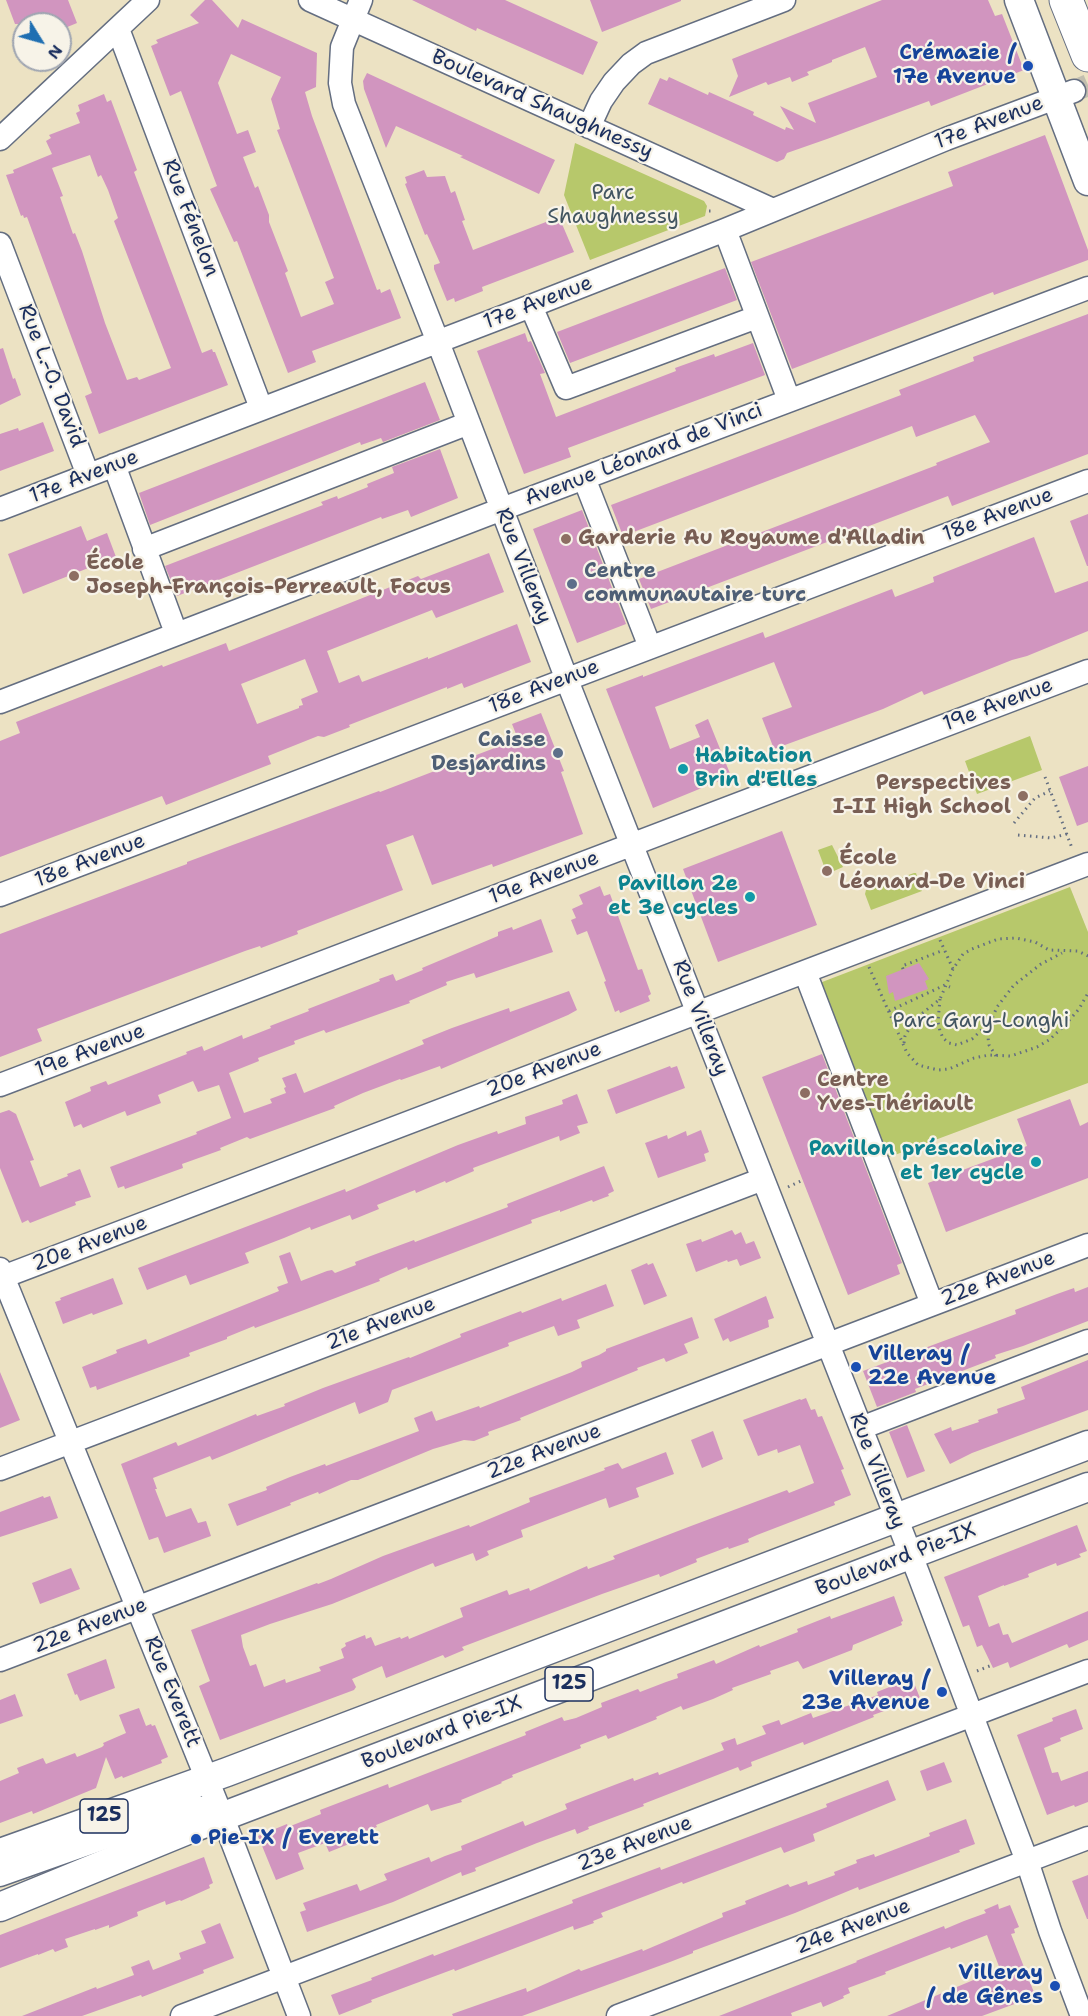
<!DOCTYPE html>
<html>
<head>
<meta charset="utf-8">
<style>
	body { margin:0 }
	#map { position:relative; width:1088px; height:2016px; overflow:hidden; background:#ece2c3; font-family:"Shantell Sans",sans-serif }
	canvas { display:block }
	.north { position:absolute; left:12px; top:12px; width:60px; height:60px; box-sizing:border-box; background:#f7f3e8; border:2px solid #9fa5b1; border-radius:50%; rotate:127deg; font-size:16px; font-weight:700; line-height:24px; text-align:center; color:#1b2f5e }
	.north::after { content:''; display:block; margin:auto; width:21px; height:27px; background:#1f6fb2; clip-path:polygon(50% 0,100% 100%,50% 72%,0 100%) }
</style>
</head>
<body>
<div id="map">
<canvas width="1088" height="2016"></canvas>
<div class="north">N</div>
</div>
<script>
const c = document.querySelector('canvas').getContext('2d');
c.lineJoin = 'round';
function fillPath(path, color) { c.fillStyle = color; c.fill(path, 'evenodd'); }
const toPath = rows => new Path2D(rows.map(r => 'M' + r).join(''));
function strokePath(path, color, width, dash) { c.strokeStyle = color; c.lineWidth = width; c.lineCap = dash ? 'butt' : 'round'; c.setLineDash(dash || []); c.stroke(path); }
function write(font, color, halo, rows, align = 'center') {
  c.font = font + ' "Shantell Sans",sans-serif'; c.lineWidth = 4.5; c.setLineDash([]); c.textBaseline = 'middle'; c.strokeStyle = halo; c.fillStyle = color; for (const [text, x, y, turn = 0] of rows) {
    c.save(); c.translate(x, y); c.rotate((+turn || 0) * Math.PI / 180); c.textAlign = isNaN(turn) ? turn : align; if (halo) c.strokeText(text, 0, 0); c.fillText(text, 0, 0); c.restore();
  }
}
const green = toPath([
	[575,143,704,201,707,206,705,216,590,260,564,195],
	[1030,736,1042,770,977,794,965,761],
	[832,845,843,867,827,874,818,850],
	[914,873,916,873,922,891,871,910,865,894,866,890],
	[1070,887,1088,932,1088,1083,884,1159,817,984]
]);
const building = toPath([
	[6,0,68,0,77,23,60,30,60,24,15,24],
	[205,0,212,0,238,28,242,19,317,53,316,87,305,92,312,116,377,290,380,289,381,293,390,289,401,318,312,351,316,362,288,373,237,241,234,242,210,189,217,186,181,91,170,96,151,46,158,43,156,40,199,23,190,15],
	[231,54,281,77,271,99,280,129,277,130,334,278,325,282,334,304,301,317,285,273,288,271,269,222,269,215,258,186,255,188,243,157,256,152,248,130,237,134,218,83],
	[412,0,505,0,598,42,583,75,477,28,476,31],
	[590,0,681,0,681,1,602,32],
	[882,0,988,0,995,16,1002,14,1024,70,931,106,929,101,827,139,787,153,784,159,777,162,648,104,660,78,667,81,669,77,708,95,709,92,754,112,753,115,785,130,786,127,794,130,780,106,816,123,808,103,877,77,865,47,832,60,832,62,807,72,809,75,792,82,790,77,768,85,766,82,729,97,738,76,732,59],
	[367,73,555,160,539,194,460,157,463,156,396,126,386,148,364,89,363,81],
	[104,94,107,102,111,100,137,170,134,172,202,353,212,349,213,352,215,352,228,385,99,434,85,396,92,393,27,217,24,218,23,215,21,216,6,175,14,173,13,170,52,154,46,141,51,138,49,135,80,123,76,113,80,111,78,105],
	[90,155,98,177,101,175,108,190,118,218,114,221,171,368,139,380,137,377,127,380,105,323,82,251,75,233,73,234,60,197,63,196,52,168],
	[1045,135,1088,250,1088,260,994,295,993,292,792,369,751,262,953,186,948,172],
	[424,170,427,177,445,176,451,193,455,191,465,220,462,221,473,250,559,217,574,252,482,287,483,291,455,302,454,298,447,301,434,269,434,265,440,263,427,234,425,235,405,184,407,183,405,177],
	[725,268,737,300,570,363,557,332],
	[1088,314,1088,454,952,506,948,496,651,609,639,579,937,465,936,463,990,442,975,415,916,437,912,426,623,536,611,505,901,395,899,390,974,361,973,357],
	[525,333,528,342,531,341,545,373,540,374,556,417,676,371,675,368,714,354,715,357,753,343,765,375,568,448,571,457,524,474,477,351],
	[3,348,13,379,15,378,21,395,0,405,0,349],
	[425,382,440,420,383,442,381,438,361,445,360,442,150,525,139,493],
	[43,422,54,451,0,471,0,434,18,428,19,431],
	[440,449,458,498,411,517,408,510,382,519,381,517,177,596,165,566,323,505,321,502,337,496,338,499,368,487,367,484,394,473,392,467],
	[582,510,626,624,577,643,533,529],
	[1088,514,1088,566,1087,566,1070,521],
	[81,526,87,541,107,533,116,557,23,594,8,554],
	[1034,537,1055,593,1088,581,1088,631,1027,656,1012,660,924,695,922,691,883,709,774,749,762,718,792,707,774,662,655,707,670,749,700,737,695,725,708,719,731,776,653,808,606,689,643,675,643,677,763,632,765,638,892,589,895,597,934,582,933,577],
	[489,553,504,592,436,618,432,610,327,651,339,683,359,675,362,682,428,657,428,659,517,624,531,662,464,688,462,683,447,689,447,687,349,725,350,727,324,737,318,736,268,756,271,764,166,805,162,796,0,857,0,741,20,733,16,722,162,665,163,667,226,643,229,651,418,576,421,579],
	[305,659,318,692,301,699,303,705,299,706,299,708,257,724,241,684],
	[541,713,564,771,561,772,583,834,493,867,492,864,432,885,413,835,386,845,403,890,297,931,298,934,261,948,260,946,245,951,37,1029,42,1041,0,1057,0,934,187,864,187,862,230,846,379,791,380,792,518,739,512,724],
	[1088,766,1088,822,1077,826,1059,777],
	[782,831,817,925,718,962,683,869],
	[600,886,604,896,610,894,638,970,642,969,651,994,648,996,650,1001,620,1013,619,1010,615,1012,604,982,606,981,587,931,577,935,571,920,576,918,572,909,583,904,579,895],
	[541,919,553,952,476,978,474,973,446,982,447,985,409,1001,410,1003,326,1033,324,1030,294,1041,295,1044,258,1058,259,1061,229,1073,244,1113,272,1103,270,1099,286,1093,284,1088,286,1087,282,1078,296,1073,304,1093,424,1044,422,1040,452,1028,509,1008,510,1012,569,991,577,1010,568,1015,441,1069,440,1066,401,1080,400,1079,363,1093,334,1106,335,1108,250,1139,247,1137,220,1148,221,1150,182,1164,183,1168,125,1189,124,1186,118,1188,110,1167,197,1134,196,1132,231,1118,219,1085,198,1092,193,1081,158,1095,161,1103,127,1116,125,1111,83,1128,81,1124,74,1127,65,1102,91,1091,90,1087,106,1081,108,1085,187,1054,186,1052,202,1046,204,1051,242,1035,243,1039,271,1028,270,1026,309,1011,308,1009,380,981,379,979,393,974,396,981,423,970,422,968,498,936,498,932,512,927,513,930],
	[919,963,929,979,925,981,928,989,895,1001,893,992,889,994,886,976],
	[822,1054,902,1263,897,1265,900,1274,848,1295,762,1077],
	[670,1066,671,1068,677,1066,685,1088,616,1114,607,1090],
	[577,1094,588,1123,577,1126,580,1133,560,1141,559,1136,473,1168,474,1171,446,1183,445,1181,416,1193,415,1190,377,1205,379,1209,352,1220,350,1215,311,1230,310,1227,284,1238,245,1253,249,1263,190,1285,186,1275,147,1290,138,1268,345,1189,346,1192,458,1145,497,1131,498,1134,526,1124,525,1117,563,1104,562,1100],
	[1070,1099,1080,1126,1088,1122,1088,1178,946,1232,928,1183,1027,1146,1017,1119],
	[9,1110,16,1114,34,1160,30,1161,40,1187,68,1176,67,1174,80,1169,91,1197,75,1202,76,1205,30,1223,28,1220,22,1223,0,1168,0,1113],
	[701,1130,709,1152,704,1154,706,1161,658,1178,645,1143,667,1135,668,1139,686,1131,687,1136],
	[604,1166,614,1191,608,1194,609,1196,606,1197,593,1202,592,1200,560,1212,560,1210,531,1220,532,1223,408,1270,407,1267,379,1279,380,1281,304,1310,255,1328,254,1326,227,1337,227,1339,189,1353,190,1356,97,1390,96,1386,90,1388,82,1367,117,1353,116,1350,146,1339,148,1344,279,1291,277,1287,288,1283,279,1256,290,1252,301,1281,327,1271,332,1270,335,1273,356,1265,355,1262,376,1254,414,1240,415,1242,508,1207,507,1204],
	[732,1230,735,1235,741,1232,746,1244,754,1241,761,1258,740,1266,737,1259,728,1262,727,1260,696,1272,686,1244,701,1239,702,1242],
	[647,1263,648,1265,653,1263,667,1296,644,1305,631,1270],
	[113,1278,123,1304,93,1315,92,1313,63,1324,55,1302,61,1300,60,1298],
	[606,1284,614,1306,577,1320,580,1328,558,1336,554,1326,508,1343,509,1346,392,1390,388,1402,359,1414,355,1402,212,1460,210,1456,153,1478,157,1489,155,1489,166,1517,191,1508,198,1523,206,1521,211,1536,164,1553,158,1537,149,1540,121,1464,176,1442,178,1446,256,1414,257,1416,285,1406,284,1404,323,1388,409,1357,410,1358,461,1337,460,1334,521,1311,522,1313,561,1298,562,1301],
	[1088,1287,1088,1321,1023,1346,995,1355,996,1358,915,1389,916,1392,877,1407,863,1371,1016,1314,1015,1310,1057,1294,1074,1288,1075,1292],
	[766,1296,774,1318,768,1320,769,1327,730,1342,728,1338,723,1341,714,1319],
	[692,1317,699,1338,684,1344,688,1353,666,1362,664,1358,637,1368,638,1370,520,1418,521,1420,488,1432,489,1435,474,1441,464,1440,433,1449,358,1480,351,1480,319,1494,318,1492,290,1503,291,1505,237,1526,228,1504,267,1490,266,1487,290,1477,325,1464,326,1466,419,1431,414,1418,432,1411,436,1421,479,1406,480,1408,572,1372,582,1367,581,1362,599,1355,606,1351,606,1349],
	[1088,1360,1088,1410,972,1453,950,1464,934,1434,951,1427,952,1431,979,1422,978,1420,998,1413,997,1409,1025,1399,1021,1387],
	[0,1372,20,1420,0,1428],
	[806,1398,811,1410,815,1409,818,1417,822,1416,844,1469,841,1470,851,1495,834,1502,835,1505,757,1535,748,1539,749,1542,729,1549,728,1547,696,1559,697,1562,660,1577,659,1574,602,1594,462,1647,464,1650,445,1658,443,1655,386,1678,382,1666,352,1679,356,1687,354,1690,220,1740,199,1686,210,1681,191,1630,317,1583,318,1584,331,1579,383,1556,469,1525,470,1527,530,1502,529,1498,605,1470,604,1468,618,1463,622,1469,666,1452,674,1474,636,1488,639,1497,609,1508,606,1498,521,1530,523,1537,487,1551,489,1555,476,1561,473,1553,435,1567,433,1563,332,1604,270,1624,241,1635,243,1647,250,1666,256,1664,264,1687,285,1679,286,1683,321,1671,319,1667,344,1658,341,1649,346,1646,345,1643,365,1635,366,1639,371,1637,375,1646,400,1637,401,1639,408,1636,409,1639,463,1617,460,1608,507,1590,509,1595,529,1588,530,1591,587,1566,588,1569,615,1559,613,1556,691,1526,787,1490,789,1493,814,1483,800,1445,778,1453,777,1449,758,1456,743,1420,800,1399,801,1400],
	[907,1425,925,1471,907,1478,889,1432],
	[713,1431,723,1459,702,1468,691,1440],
	[43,1496,44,1498,50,1496,58,1518,0,1537,0,1512],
	[1077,1525,1087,1551,1079,1554,1081,1557,1057,1566,1056,1563,1028,1574,1029,1577,1004,1586,1004,1585,978,1596,989,1627,999,1623,1003,1635,1008,1634,1012,1643,1088,1611,1088,1640,1069,1648,1067,1644,1010,1668,1008,1662,993,1668,982,1645,977,1647,969,1625,963,1627,944,1577],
	[71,1568,80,1589,40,1604,32,1583],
	[894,1596,903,1621,901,1622,902,1625,853,1645,852,1650,803,1669,798,1661,770,1671,771,1674,732,1688,733,1690,713,1699,683,1710,681,1706,656,1717,657,1719,608,1739,606,1735,580,1745,581,1748,512,1775,513,1777,501,1782,502,1783,461,1800,462,1802,431,1811,428,1804,376,1825,377,1827,347,1838,349,1844,329,1852,325,1843,298,1853,304,1869,276,1880,258,1836,287,1824,288,1827,321,1814,320,1810,388,1784,389,1788,526,1735,525,1732,562,1717,564,1721,576,1718,602,1707,601,1703,638,1689,640,1692,666,1682,678,1678,677,1674,714,1660,716,1664,759,1645,760,1647,798,1632,797,1629,830,1616,831,1619],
	[106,1659,115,1688,80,1701,77,1694,75,1695,67,1674],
	[912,1678,920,1698,873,1715,874,1717,804,1745,803,1742,751,1762,752,1766,740,1771,738,1767,643,1804,644,1806,588,1827,589,1829,577,1834,575,1829,537,1843,475,1868,476,1871,462,1876,461,1872,393,1902,307,1932,300,1912,306,1910,303,1903,357,1884,360,1891,387,1880,384,1874,429,1857,431,1862,445,1856,462,1850,461,1846,523,1821,525,1826,567,1809,565,1804,617,1784,633,1778,634,1781,658,1772,659,1775,724,1750,721,1743,735,1738,737,1745,766,1734,762,1726,779,1720,781,1725,811,1713,813,1718,878,1695,877,1692],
	[15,1694,23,1716,0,1724,0,1700],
	[139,1708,146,1726,151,1724,152,1726,155,1725,168,1757,161,1760,162,1763,123,1778,122,1776,115,1779,106,1757,96,1788,33,1814,32,1811,0,1823,0,1781,19,1773,17,1768,43,1758,46,1764,75,1753,77,1757,102,1747,104,1745,103,1743,126,1733,119,1715],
	[1076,1709,1083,1729,1060,1738,1061,1741,1044,1748,1052,1773,1058,1772,1061,1781,1088,1771,1088,1802,1075,1807,1074,1805,1047,1815,1017,1735,1053,1721,1052,1718],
	[944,1762,952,1782,927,1791,920,1771],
	[888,1780,896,1800,813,1834,815,1841,784,1853,781,1847,683,1884,682,1882,601,1913,603,1917,593,1921,594,1923,574,1930,573,1926,455,1971,454,1969,371,2000,372,2002,339,2015,331,1995,372,1980,371,1978,433,1954,434,1956,573,1903,572,1900,660,1867,661,1870,785,1823,827,1807,826,1804],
	[966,1819,975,1844,959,1850,960,1852,859,1890,858,1887,795,1913,693,1951,693,1953,670,1962,522,2016,453,2016,452,2014,526,1988,527,1992,579,1969,581,1971,642,1949,643,1951,723,1917,722,1913,746,1904,745,1901,788,1884,790,1887,807,1881,808,1885,835,1875,834,1872,857,1863,856,1860,874,1854,875,1857,930,1836,929,1833],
	[204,1857,213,1883,209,1885,210,1888,181,1901,180,1900,166,1905,165,1901,137,1912,138,1916,109,1928,109,1925,95,1930,95,1929,65,1939,68,1947,55,1952,53,1949,38,1955,38,1954,0,1968,0,1935],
	[1088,1875,1088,1919,1087,1919,1072,1881],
	[998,1904,999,1909,1010,1905,1019,1927,1014,1929,1015,1933,1011,1934,1035,1995,1028,1999,982,2016,887,2016,1000,1969,987,1935,951,1949,950,1947,885,1972,886,1974,848,1988,850,1993,843,1996,844,1998,823,2007,821,2002,791,2013,792,2016,719,2016,857,1962,856,1961,906,1941,944,1926,945,1929,964,1921,986,1913,984,1910],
	[220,1923,234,1958,203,1970,204,1973,142,1997,141,1995,82,2016,22,2016,96,1987,97,1989,134,1975,131,1967,149,1960,153,1970,181,1959,179,1953,206,1943,201,1931]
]);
const minorTunnel = toPath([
	[1074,91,1088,85]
]);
const path = toPath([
	[709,211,711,211],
	[1045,777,1072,848],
	[1014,823,1035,798,1050,791],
	[1018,835,1051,838,1067,834],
	[940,940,953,969],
	[869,967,907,1053,918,1065,938,1070,949,1069,974,1058,989,1055,1011,1056,1037,1047,1049,1040,1064,1026,1079,1009,1088,993],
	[903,969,902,966,944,950],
	[940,999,938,1022,940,1031,943,1038,949,1043,957,1045,972,1039,987,1025],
	[889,1011,945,985,950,987],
	[904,1043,905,1036,914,1020,940,999,953,969,963,954,972,949,998,939,1016,938,1035,942,1049,950,1078,951,1088,956],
	[996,1056,989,1045,987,1030,997,1007,1014,985,1041,964,1062,953],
	[788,1187,803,1180],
	[977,1671,992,1665]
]);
const minor = toPath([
	[310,0,773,210],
	[361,0,342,47,340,83,344,104,438,342,572,693,918,1573,1027,1861,1050,1931,1082,2016],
	[118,29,261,408],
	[589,127,601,101,614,82,631,64,646,53,784,0],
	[0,139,148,0],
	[725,230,789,400],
	[0,244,88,475],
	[531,306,566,388,757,317],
	[114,465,176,633],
	[584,478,650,647],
	[0,509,531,306,725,230,946,139,1074,91],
	[144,549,469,423],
	[0,702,502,509,1088,288],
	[0,895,1088,481],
	[805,972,932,1304],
	[0,1085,1088,671],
	[0,1269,230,1836,299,2016],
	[0,1278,1088,864],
	[861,1428,1088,1341],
	[0,1469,763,1179],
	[0,1660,1088,1245],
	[0,1875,195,1806,222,1817],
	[182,2016,1088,1671],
	[618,2016,1088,1838]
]);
const major = toPath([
	[1019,0,1088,181],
	[0,1853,227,1772,1088,1445],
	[0,1907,195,1827,1088,1487]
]);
const highway = toPath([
	[1066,0,1088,55]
]);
const markers = [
	[1028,66,6,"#1a4fb4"],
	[566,539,6,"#8d6e63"],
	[74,576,6,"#8d6e63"],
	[572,584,6,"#5c6f8a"],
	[558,753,6,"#5c6f8a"],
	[683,769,6,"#0f9aa8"],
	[1023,796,6,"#8d6e63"],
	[827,871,6,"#8d6e63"],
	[750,897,6,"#0f9aa8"],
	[805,1093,6,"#8d6e63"],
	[1036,1162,6,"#0f9aa8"],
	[856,1367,6,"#1a4fb4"],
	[942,1692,6,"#1a4fb4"],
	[196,1839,6,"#1a4fb4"],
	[1055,1986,6,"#1a4fb4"]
];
const shields = [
	[569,1684,48],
	[104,1816,48]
];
const shieldNames = [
	["125",569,1684],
	["125",104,1816]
];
const transitNames = [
	["Crémazie /",1016,54],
	["17e Avenue",1016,78],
	["Villeray /",868,1355,"left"],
	["22e Avenue",868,1379,"left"],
	["Villeray /",930,1680],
	["23e Avenue",930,1704],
	["Pie-IX / Everett",208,1839,"left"],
	["Villeray",1043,1974],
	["/ de Gênes",1043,1998]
];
const streetNames = [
	["Boulevard Shaughnessy",542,105,24],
	["17e Avenue",989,123,-21],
	["Rue Fénelon",190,218,69],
	["17e Avenue",538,303,-21],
	["Rue L.-O. David",51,376,69],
	["Avenue Léonard de Vinci",644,455,-21],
	["17e Avenue",84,477,-21],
	["18e Avenue",998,515,-21],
	["Rue Villeray",523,566,69],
	["18e Avenue",544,687,-21],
	["19e Avenue",998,705,-21],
	["18e Avenue",90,861,-21],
	["19e Avenue",544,878,-21],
	["Rue Villeray",700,1018,69],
	["19e Avenue",90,1051,-21],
	["20e Avenue",544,1070,-21],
	["20e Avenue",90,1244,-21],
	["22e Avenue",998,1279,-21],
	["21e Avenue",381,1324,-21],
	["22e Avenue",544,1452,-21],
	["Rue Villeray",877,1471,69],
	["Boulevard Pie-IX",896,1560,-21],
	["22e Avenue",90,1626,-21],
	["Rue Everett",172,1692,68],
	["Boulevard Pie-IX",442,1733,-21],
	["23e Avenue",635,1844,-21],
	["24e Avenue",853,1927,-21]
];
const parkNames = [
	["Parc",613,194],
	["Shaughnessy",613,218],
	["Parc Gary-Longhi",981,1022]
];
const educationNames = [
	["Garderie Au Royaume d'Alladin",578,539],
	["École",86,564],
	["Joseph-François-Perreault, Focus",86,588],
	["Perspectives",1011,784,"right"],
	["I-II High School",1011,808,"right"],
	["École",839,859],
	["Léonard-De Vinci",839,883],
	["Centre",817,1081],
	["Yves-Thériault",817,1105]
];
const serviceNames = [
	["Centre",584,572],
	["communautaire turc",584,596],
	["Caisse",546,741,"right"],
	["Desjardins",546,765,"right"]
];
const cultureNames = [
	["Habitation",695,757,"left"],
	["Brin d'Elles",695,781,"left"],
	["Pavillon 2e",738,885],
	["et 3e cycles",738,909],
	["Pavillon préscolaire",1024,1150],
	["et 1er cycle",1024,1174]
];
fillPath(green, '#b7c86b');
fillPath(building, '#d195bf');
strokePath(minorTunnel, '#c2beaf', 22, [22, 11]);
strokePath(minor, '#646e81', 25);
strokePath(major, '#646e81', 31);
strokePath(highway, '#646e81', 35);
strokePath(path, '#646e81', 3, [1.5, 4.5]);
strokePath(minor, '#fff', 22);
strokePath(major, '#fff', 28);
strokePath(highway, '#fff', 33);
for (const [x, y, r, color] of markers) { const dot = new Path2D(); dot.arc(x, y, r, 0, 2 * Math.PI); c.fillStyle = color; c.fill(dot); strokePath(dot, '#f7f3e8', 2); }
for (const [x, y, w] of shields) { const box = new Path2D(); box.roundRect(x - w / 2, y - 17, w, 34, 4.5); c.fillStyle = '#f7f3e8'; c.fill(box); strokePath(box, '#1b2f5e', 1.5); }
write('bold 20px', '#1b2f5e', null, shieldNames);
write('bold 21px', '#164399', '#f7f3e8', transitNames, 'right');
write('21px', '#1b2f5e', '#f7f3e8', streetNames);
write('21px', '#425561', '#f7f3e8', parkNames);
write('bold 21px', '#785e54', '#f7f3e8', educationNames, 'left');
write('bold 21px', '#4e5e75', '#f7f3e8', serviceNames, 'left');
write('bold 21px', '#0d838f', '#f7f3e8', cultureNames, 'right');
</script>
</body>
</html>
